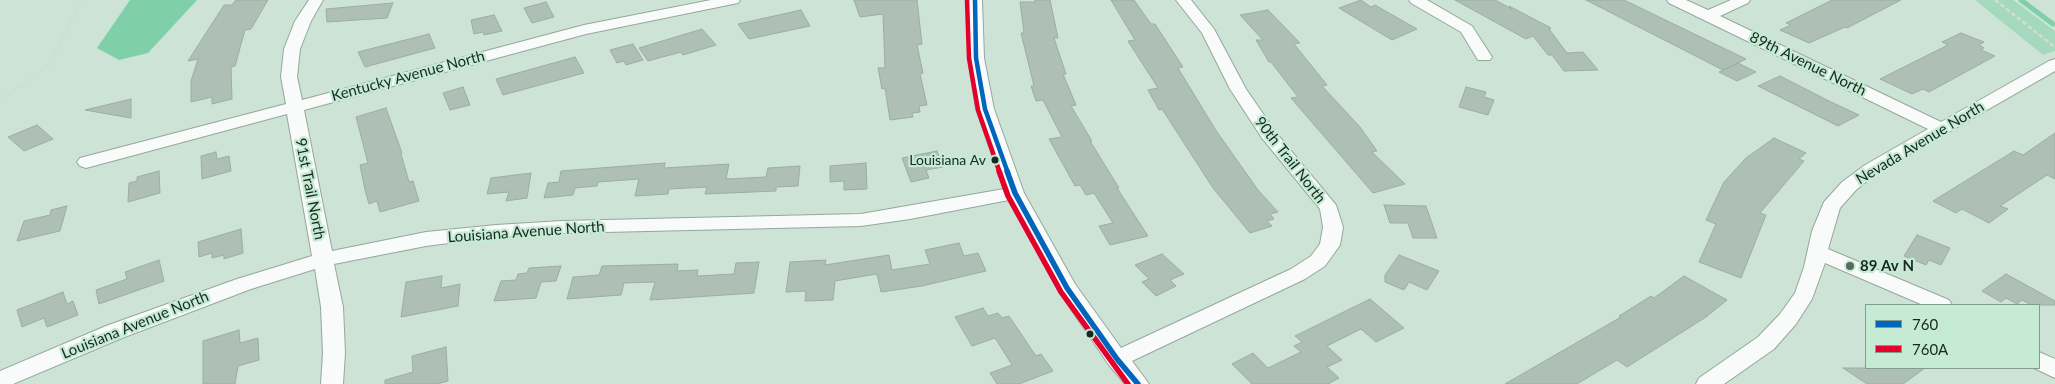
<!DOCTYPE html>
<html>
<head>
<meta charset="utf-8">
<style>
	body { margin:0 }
	#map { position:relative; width:2055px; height:384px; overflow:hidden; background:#cde3d6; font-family:Lato,sans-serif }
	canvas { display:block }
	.legend { position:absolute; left:1865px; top:304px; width:175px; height:65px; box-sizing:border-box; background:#c5ebd5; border:1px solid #809d8d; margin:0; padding:6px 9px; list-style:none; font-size:15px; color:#192820 }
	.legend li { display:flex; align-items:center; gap:10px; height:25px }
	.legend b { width:25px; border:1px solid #809d8d }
</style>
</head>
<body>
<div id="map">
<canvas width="2055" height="384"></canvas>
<ul class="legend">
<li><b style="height:6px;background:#0065bd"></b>760</li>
<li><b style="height:6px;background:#e4002b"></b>760A</li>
</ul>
</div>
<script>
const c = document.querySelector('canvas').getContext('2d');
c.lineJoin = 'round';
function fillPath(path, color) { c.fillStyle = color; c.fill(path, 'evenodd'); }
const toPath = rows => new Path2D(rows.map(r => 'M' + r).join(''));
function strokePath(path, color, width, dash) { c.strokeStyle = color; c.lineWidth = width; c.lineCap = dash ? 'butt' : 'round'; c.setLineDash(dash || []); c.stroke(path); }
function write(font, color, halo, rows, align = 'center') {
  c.font = font + ' Lato,sans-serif'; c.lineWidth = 4.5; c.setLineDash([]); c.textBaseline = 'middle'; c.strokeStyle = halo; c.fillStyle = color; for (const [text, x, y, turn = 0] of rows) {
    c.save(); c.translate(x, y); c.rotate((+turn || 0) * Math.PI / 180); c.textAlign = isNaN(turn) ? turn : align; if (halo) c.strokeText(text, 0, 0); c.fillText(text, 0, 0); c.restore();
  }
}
const green = toPath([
	[1975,0,2013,0,2055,31,2055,51,2043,55]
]);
const water = toPath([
	[130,0,197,0,148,53,119,60,97,48]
]);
const stream = toPath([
	[2021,0,2053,24]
]);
const building = toPath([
	[236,0,268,0,251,29,245,30,235,66,231,67,232,99,212,104,212,97,191,102,191,81,198,59,188,61,224,5,232,5,236,0],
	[854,0,917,0,922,44,917,45,923,73,920,74,927,105,919,106,920,112,912,113,913,117,890,120,885,88,882,89,878,68,885,68,883,14,860,17,854,0],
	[1035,0,1050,0,1058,38,1054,38,1066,74,1063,74,1076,105,1071,106,1092,141,1090,141,1119,188,1117,188,1148,236,1110,245,1099,226,1113,223,1094,193,1086,195,1080,185,1075,186,1049,139,1062,137,1043,100,1036,101,1031,86,1034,86,1021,33,1024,33,1020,2,1035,2,1035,0],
	[1111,0,1134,0,1151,24,1155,24,1183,67,1178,68,1215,129,1258,190,1278,212,1270,214,1274,219,1267,221,1272,226,1250,233,1213,188,1162,109,1159,110,1148,90,1158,88,1128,41,1135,40,1111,0],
	[1361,0,1371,7,1375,5,1417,29,1392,40,1339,8,1361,0],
	[1455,0,1495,0,1512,9,1509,6,1551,28,1549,29,1567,53,1583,52,1598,70,1564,71,1552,55,1548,55,1533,36,1526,39,1455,0],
	[1586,0,1624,0,1746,59,1723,70,1586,0],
	[1832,0,1901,0,1847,28,1845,27,1809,43,1780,30,1791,25,1786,23,1832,0],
	[546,2,554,17,532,23,524,8,546,2],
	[393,3,387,18,327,22,326,9,393,3],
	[801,10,810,26,749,39,738,24,801,10],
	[1268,10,1300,43,1294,44,1327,85,1322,86,1360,127,1377,151,1372,152,1405,184,1373,193,1291,98,1298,97,1271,62,1269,62,1256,40,1263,40,1240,15,1268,10],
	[494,15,502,31,484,35,483,32,474,34,471,20,494,15],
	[702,29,716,45,683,55,681,52,648,61,639,48,702,29],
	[1961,33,1984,42,1979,45,1984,48,1981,50,1995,56,1929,92,1923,89,1912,94,1880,79,1948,45,1942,42,1961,33],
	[429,34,435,48,365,67,358,52,429,34],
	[633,44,643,60,626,65,624,61,617,63,610,50,633,44],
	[575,57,584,73,503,95,496,79,575,57],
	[1738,63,1756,72,1737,81,1719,72,1738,63],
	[1780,76,1829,101,1859,115,1838,126,1758,86,1780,76],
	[463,87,470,105,450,110,443,93,463,87],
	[1466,87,1486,92,1484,97,1494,100,1488,115,1459,107,1466,87],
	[131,99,131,118,85,110,131,99],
	[386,108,402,153,401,154,409,182,413,181,419,201,380,212,377,201,369,204,365,190,360,165,368,163,356,117,386,108],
	[37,125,53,139,24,151,8,137,37,125],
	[2055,133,2055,179,2047,175,2000,206,2008,209,1989,223,1962,209,1956,213,1933,201,2014,151,2023,155,2055,133],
	[1774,138,1806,153,1799,159,1804,161,1760,213,1766,215,1741,278,1699,262,1716,224,1706,220,1724,182,1746,158,1774,138],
	[937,151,943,167,926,170,929,178,911,182,902,158,937,151],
	[216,152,217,159,229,156,231,171,202,179,201,156,216,152],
	[665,163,664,168,729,164,726,179,766,177,768,168,800,166,798,186,776,187,776,191,705,194,707,187,669,189,668,194,635,196,639,179,598,182,597,186,575,188,573,195,544,198,548,183,559,182,561,171,665,163],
	[866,163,867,189,844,190,844,181,830,182,830,166,866,163],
	[159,171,160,193,128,202,129,183,137,181,137,177,159,171],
	[531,173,527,198,506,201,509,192,487,194,491,178,531,173],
	[1384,205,1426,206,1437,238,1413,238,1408,223,1390,223,1384,205],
	[67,206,60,231,17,241,24,221,50,215,51,210,67,206],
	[241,229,243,253,224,259,224,255,212,258,212,253,199,257,198,242,241,229],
	[1917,235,1950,248,1941,265,1929,260,1926,265,1904,256,1917,235],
	[959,243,964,256,978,253,986,271,922,286,881,292,877,274,835,281,833,300,805,301,806,291,786,292,790,262,826,260,825,265,889,255,892,270,930,264,925,250,959,243],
	[1162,254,1184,274,1170,280,1176,286,1156,296,1142,282,1149,279,1135,265,1162,254],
	[1399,255,1439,271,1427,290,1409,282,1404,290,1385,282,1385,275,1399,255],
	[159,260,164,281,99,304,96,290,127,279,125,272,159,260],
	[759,262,754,293,650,300,655,282,624,283,621,295,567,299,573,277,599,275,602,266,678,264,677,271,698,270,697,276,734,274,736,263,759,262],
	[561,266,556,281,541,282,536,298,494,301,501,281,516,280,518,274,527,273,529,268,561,266],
	[2006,274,2055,301,2055,305,2031,305,2022,300,2017,304,2006,298,2001,302,1982,291,2006,274],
	[442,276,441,288,460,284,458,306,401,317,406,282,442,276],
	[1684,276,1727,300,1706,317,1627,367,1617,360,1577,384,1505,384,1621,317,1619,316,1651,296,1654,298,1684,276],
	[63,292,67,304,73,301,78,315,47,327,44,318,22,327,17,310,63,292],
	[1370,299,1404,328,1376,342,1361,329,1327,346,1342,360,1327,367,1339,378,1328,384,1252,384,1232,364,1253,353,1268,368,1301,352,1294,346,1302,342,1295,336,1370,299],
	[983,308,988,316,998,313,1002,318,1009,316,1036,356,1041,354,1053,371,1019,384,997,384,990,373,1012,365,995,338,972,346,955,317,983,308],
	[239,330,240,343,258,338,259,360,238,366,235,384,203,384,203,341,239,330],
	[446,347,448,381,437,384,385,384,385,380,413,372,412,356,446,347],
	[1843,368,1925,368,1903,384,1867,384,1843,368]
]);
const path = toPath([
	[1995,0,2055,47],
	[0,100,47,68,82,0]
]);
const minor = toPath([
	[309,0,323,0,311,21,300,49,297,77,302,100,584,25,711,0,740,0,738,3,733,4,586,34,304,110,332,251,426,232,496,225,562,221,861,214,1004,189,976,109,968,58,968,0,982,0,984,58,994,109,1024,193,1075,284,1121,348,1291,269,1311,256,1320,244,1323,227,1320,209,1262,138,1230,89,1202,33,1176,0,1191,0,1214,29,1246,89,1277,134,1336,205,1343,227,1340,245,1325,266,1305,279,1132,361,1149,384,1125,384,1109,365,1060,293,1009,200,910,219,861,226,562,233,496,237,426,246,334,264,343,307,345,353,343,384,321,384,323,353,321,307,315,269,251,289,122,338,13,384,0,384,0,371,106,326,237,279,312,256,287,114,86,168,80,166,77,162,80,158,286,104,281,77,284,49,295,21,309,0],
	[1409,0,1427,0,1472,26,1492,57,1490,60,1478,60,1461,32,1411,3,1409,0],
	[1667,0,1686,0,1708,10,1731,0,1750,0,1748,3,1720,16,1941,122,2049,61,2055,59,2055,71,1877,173,1856,190,1840,208,1828,249,1949,300,1952,305,1923,305,1825,263,1812,299,1796,324,1774,349,1724,384,1696,384,1699,378,1758,337,1780,314,1795,293,1804,267,1812,231,1824,202,1842,182,1865,165,1928,129,1669,3,1667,0],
	[2039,352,2055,359,2055,378,2034,368,2039,368,2039,352]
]);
const bus1Far1 = toPath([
	[975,0,976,58,985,109,1008,173]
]);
const bus1 = toPath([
	[1007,171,1015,193,1067,288,1117,359,1138,384]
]);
const bus2Far1 = toPath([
	[967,0,969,58,978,110,1000,173]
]);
const bus2 = toPath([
	[999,171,1008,196,1061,292,1128,384]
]);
const markers = [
	[995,160,4.5,"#192820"],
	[1850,266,5,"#586960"],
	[1090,334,4.5,"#192820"]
];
const busNames = [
	["Louisiana Av",986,160]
];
const streetNames = [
	["89th Avenue North",1808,64,26],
	["Kentucky Avenue North",408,76,-15],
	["Nevada Avenue North",1920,143,-31],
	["90th Trail North",1290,160,52],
	["91st Trail North",310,189,79],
	["Louisiana Avenue North",526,232,-4],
	["Louisiana Avenue North",135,325,-22]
];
const poiNames = [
	["89 Av N",1860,266]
];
fillPath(green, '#a5d9bd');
fillPath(water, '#7fd0a8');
strokePath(stream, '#7fd0a8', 5);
fillPath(building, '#aebfb6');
strokePath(building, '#9cada3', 1);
strokePath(minor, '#96a79d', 2);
strokePath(path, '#d4dad7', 2.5, [4.5, 2.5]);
fillPath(minor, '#f8fbf9');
strokePath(bus1Far1, '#0065bd', 4.5);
strokePath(bus1, '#0065bd', 5.5);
strokePath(bus2Far1, '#e4002b', 4.5);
strokePath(bus2, '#e4002b', 5.5);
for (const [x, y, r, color] of markers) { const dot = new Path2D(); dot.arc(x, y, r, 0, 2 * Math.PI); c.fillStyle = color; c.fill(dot); strokePath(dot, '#c5ebd5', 2); }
write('14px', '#192820', '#c5ebd5', busNames, 'right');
write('15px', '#192820', '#c5ebd5', streetNames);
write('bold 15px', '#192820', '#c5ebd5', poiNames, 'left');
</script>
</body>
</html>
